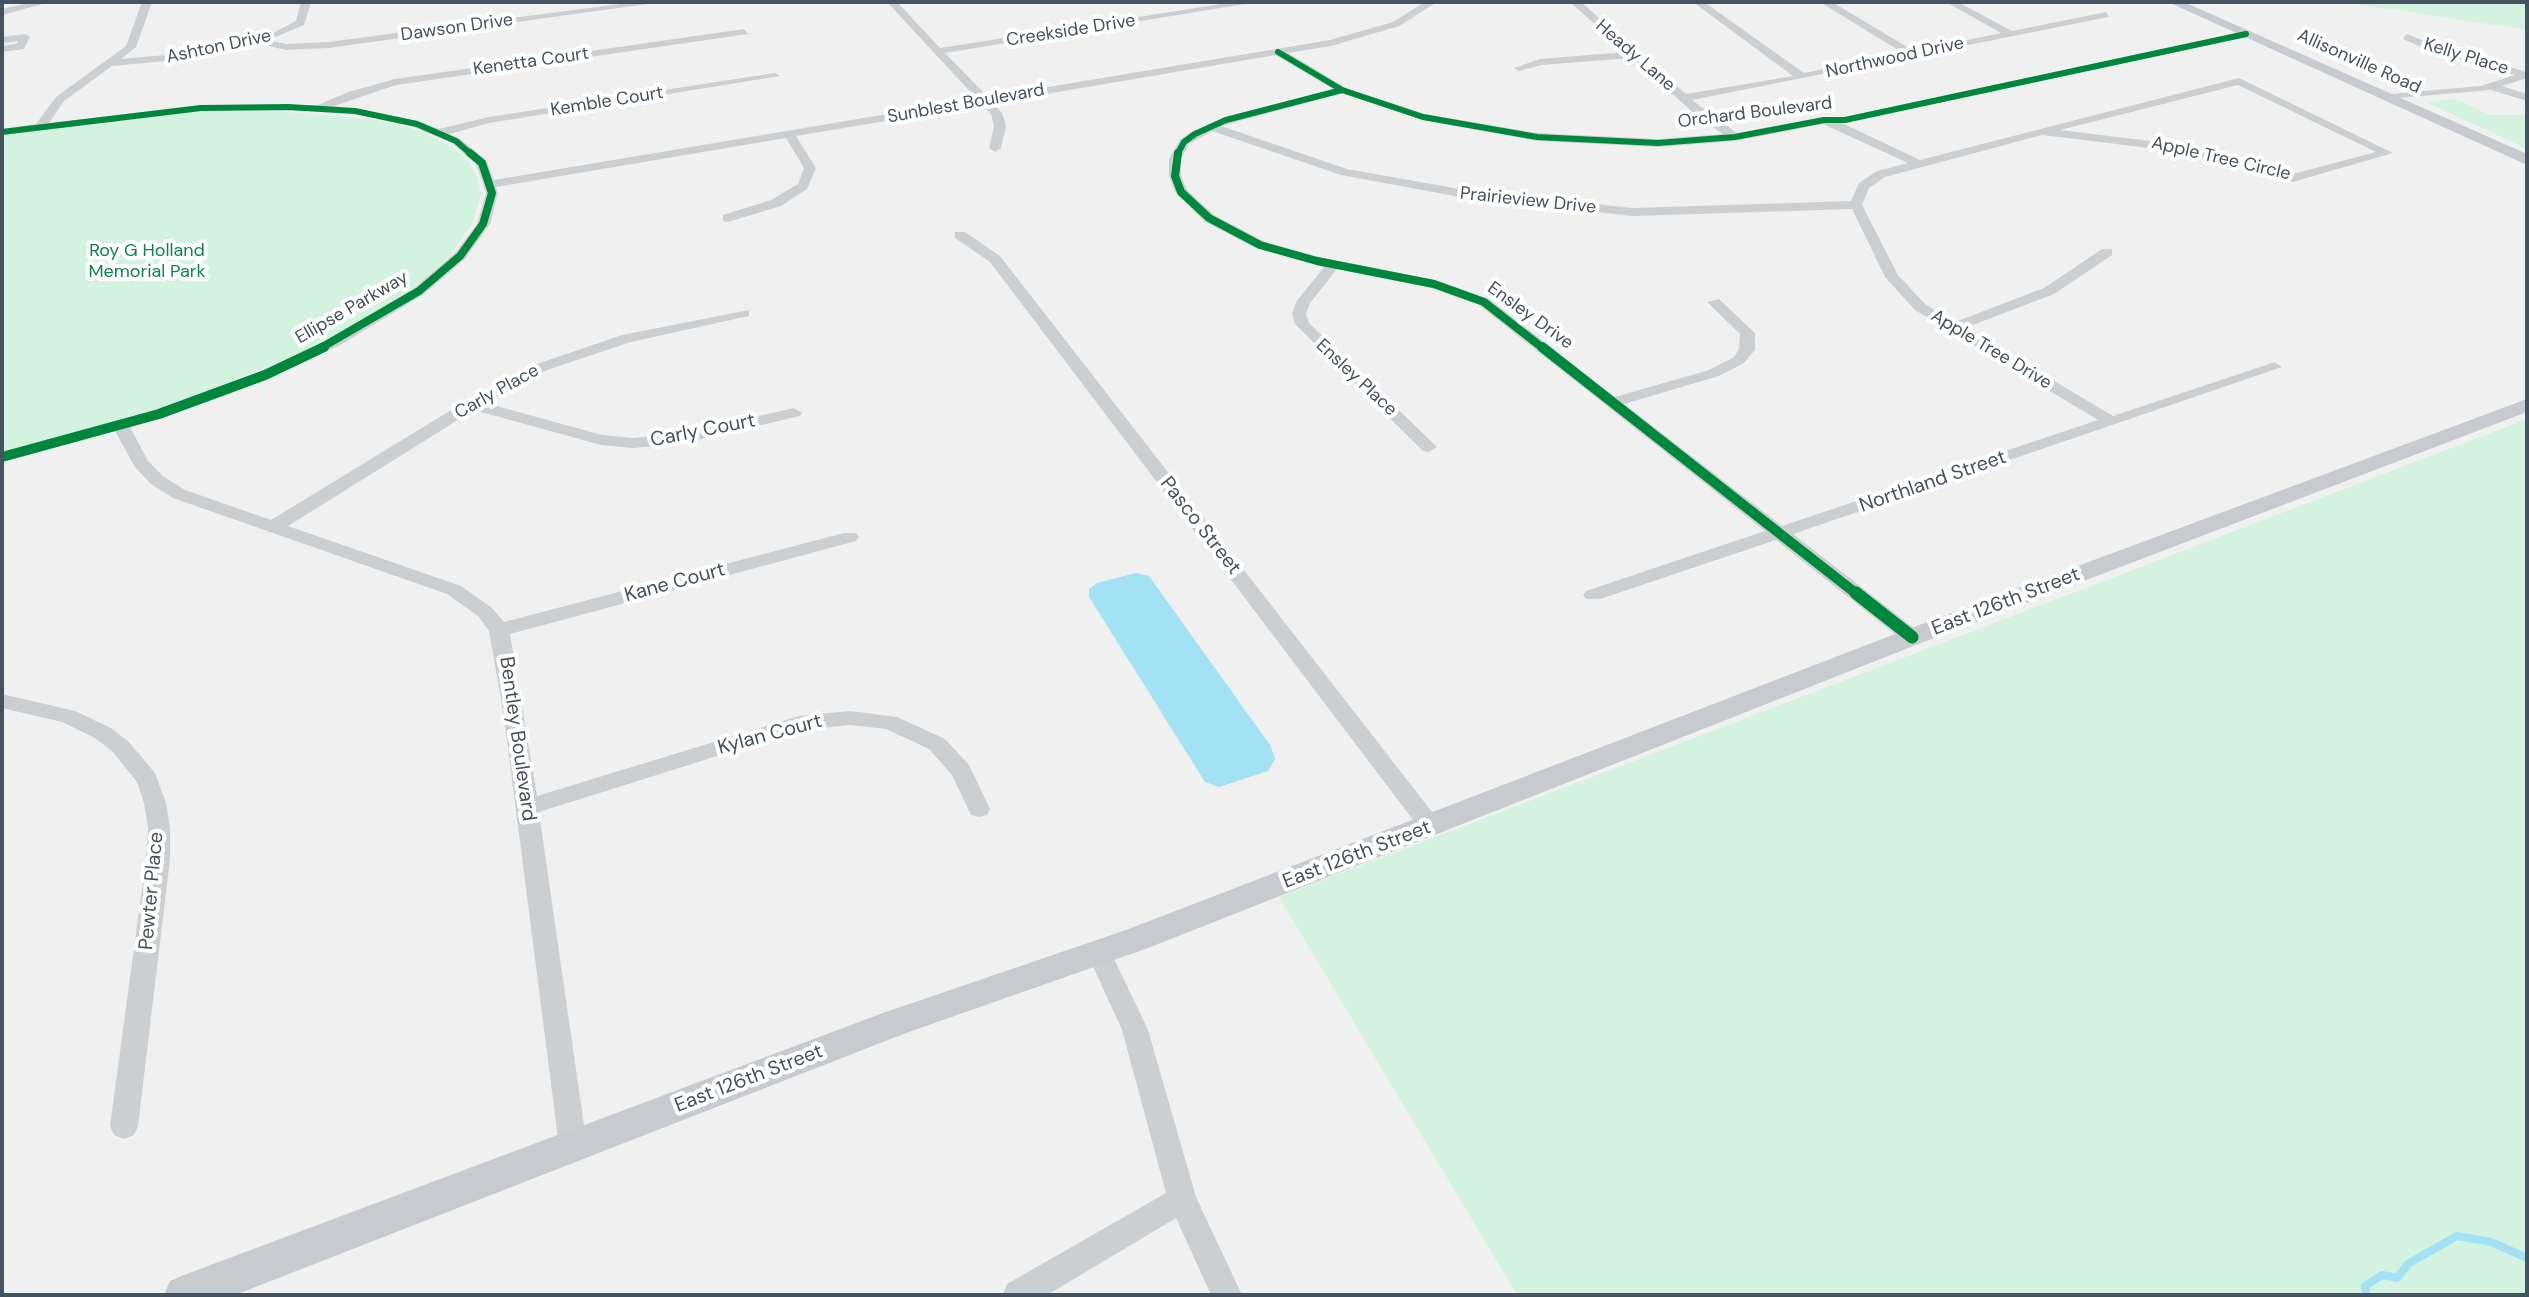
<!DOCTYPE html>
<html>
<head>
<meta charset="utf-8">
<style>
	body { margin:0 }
	#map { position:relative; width:2529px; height:1297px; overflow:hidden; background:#f1f0f0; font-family:"DM Sans",sans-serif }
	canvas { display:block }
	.frame { position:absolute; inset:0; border:4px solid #45525f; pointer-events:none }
</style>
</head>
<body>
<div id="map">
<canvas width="2529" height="1297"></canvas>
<div class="frame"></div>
</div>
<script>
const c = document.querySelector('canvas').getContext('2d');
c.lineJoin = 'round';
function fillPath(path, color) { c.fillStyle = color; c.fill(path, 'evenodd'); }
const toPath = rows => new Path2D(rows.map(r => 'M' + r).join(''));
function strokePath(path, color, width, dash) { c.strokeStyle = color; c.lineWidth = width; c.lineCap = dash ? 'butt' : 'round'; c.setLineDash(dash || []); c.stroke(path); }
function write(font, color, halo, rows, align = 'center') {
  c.font = font + ' "DM Sans",sans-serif'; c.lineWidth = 8; c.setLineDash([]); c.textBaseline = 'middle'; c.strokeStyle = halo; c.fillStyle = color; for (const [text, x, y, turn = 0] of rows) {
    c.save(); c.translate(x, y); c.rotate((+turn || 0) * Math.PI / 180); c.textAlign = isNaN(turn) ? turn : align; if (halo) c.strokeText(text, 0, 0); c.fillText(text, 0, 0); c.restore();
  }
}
const green = toPath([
	[2344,2,2522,2,2527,3,2527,30],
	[2456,99,2490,115,2527,115,2527,149,2426,102],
	[265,110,377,120,409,127,447,144,465,157,477,175,481,195,472,225,447,258,421,282,370,317,296,355,175,404,2,452,2,135,181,113],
	[2527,419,2527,1295,1517,1295,1279,897]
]);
const water = toPath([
	[1136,573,1149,576,1270,745,1275,759,1268,771,1219,787,1205,782,1089,597,1089,589,1097,583]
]);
const stream = toPath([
	[2366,1295,2365,1286,2382,1275,2397,1278,2409,1263,2457,1236,2491,1242,2527,1258]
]);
const minor = toPath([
	[33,2,50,2,2,15,2,9,33,2],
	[142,2,152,2,136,47,121,59,187,53,271,34,296,21,301,2,311,2,304,25,268,40,286,44,328,42,635,2,662,2,328,48,286,50,255,43,187,59,112,66,64,101,49,123,201,105,318,105,348,92,395,79,744,29,748,34,396,85,334,106,417,121,439,129,489,117,775,73,780,76,489,123,449,134,460,139,486,160,494,180,977,99,887,2,897,2,940,48,1234,2,1257,2,945,53,988,97,1330,40,1393,22,1425,2,1437,2,1399,26,1331,46,1288,53,1346,88,1425,114,1537,133,1658,139,1723,134,1696,115,1632,58,1541,65,1519,71,1514,68,1540,59,1626,52,1570,2,1581,2,1686,94,1793,76,1693,2,1704,2,1804,73,1903,53,1820,2,1832,2,1914,51,2001,33,1946,2,1958,2,2012,31,2106,12,2109,17,1692,100,1737,133,1824,117,1845,117,2246,31,2250,36,1842,123,1920,160,2239,78,2393,153,2293,182,2190,153,2042,135,1885,177,1869,188,1862,205,1898,275,1925,304,1955,322,2044,288,2102,249,2112,249,2112,255,2054,294,1965,328,2113,416,2269,364,2274,362,2282,367,1793,534,1919,632,1922,637,1912,643,1905,642,1776,540,1600,599,1586,599,1583,595,1586,591,1765,531,1479,305,1431,288,1337,269,1310,303,1306,314,1309,323,1437,447,1429,452,1423,451,1295,324,1292,314,1296,302,1324,267,1255,248,1204,221,1175,192,1169,176,1169,159,1180,140,1191,132,1222,118,1333,89,1276,55,993,103,1002,113,1006,126,1001,148,995,152,989,148,994,126,991,114,982,105,796,136,816,168,807,189,781,206,728,222,723,221,723,215,771,200,798,184,804,168,786,138,496,187,498,193,490,224,465,259,424,294,342,344,271,378,130,427,148,461,163,476,185,490,271,520,466,401,537,364,622,335,749,310,749,316,631,342,547,370,486,403,602,435,633,438,680,434,794,408,802,413,800,416,680,444,633,448,601,445,474,410,288,526,461,586,492,608,504,622,844,533,856,533,859,537,856,541,510,634,537,796,799,716,850,711,897,717,945,739,969,765,990,809,987,815,979,817,971,815,952,775,929,749,886,729,850,725,800,730,539,812,587,1146,583,1155,573,1159,563,1155,559,1146,504,717,489,631,478,616,447,594,173,498,151,484,135,467,115,431,2,462,2,452,153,411,259,372,332,338,414,288,455,253,477,224,486,193,476,164,452,143,414,127,355,114,288,110,201,111,2,135,2,129,36,124,56,97,126,46,142,2],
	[2238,85,2376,152,2293,174,2191,146,2060,130,2238,85],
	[1342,93,1423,120,1537,141,1658,147,1735,141,1823,124,1908,163,1877,171,1859,183,1851,201,1634,208,1476,192,1347,169,1221,126,1342,93],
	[1212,131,1341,175,1476,200,1634,216,1852,209,1885,277,1915,310,2098,420,1782,526,1624,404,1719,376,1744,363,1755,350,1755,333,1719,299,1707,302,1740,334,1739,349,1734,357,1709,370,1615,397,1489,299,1439,281,1319,257,1265,242,1214,215,1187,190,1181,176,1181,159,1189,144,1212,131],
	[25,34,30,37,24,49,2,52,2,46,16,44,18,41,2,43,2,37,25,34],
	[2407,34,2441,48,2527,72,2527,78,2502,86,2527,94,2527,101,2491,90,2386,99,2386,95,2390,94,2481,86,2515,75,2433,52,2403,39,2407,34],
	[955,232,965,232,1000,256,1439,821,1442,827,1439,833,1431,836,1423,833,990,262,955,238,955,232],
	[2,694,75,711,111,728,129,742,155,773,166,803,170,828,170,859,138,1126,134,1135,124,1139,114,1135,110,1126,146,859,148,828,144,803,137,782,113,752,95,738,62,722,2,708,2,694],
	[1099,943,1108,946,1148,1030,1196,1197,1242,1295,1211,1295,1176,1218,1047,1295,1003,1295,1007,1284,1166,1193,1122,1030,1087,953,1090,946,1099,943]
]);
const major = toPath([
	[2168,2,2184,2,2527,154,2527,165,2168,2],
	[2527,399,2527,412,1921,643,1148,948,906,1033,235,1295,164,1295,170,1281,184,1275,883,1013,1126,930,1903,631,2527,399]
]);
const cyclewayFar3 = toPath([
	[1278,52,1342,90,1423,117,1537,137,1658,143,1735,137,1824,120,1845,120,2246,34],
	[2,132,201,108,288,107,355,111,417,124,456,141,472,155],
	[1177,155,1184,142,1195,134,1226,120,1342,90]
]);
const cyclewayFar2 = toPath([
	[1178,153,1175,176,1181,192,1209,218,1260,245,1317,261,1434,284,1484,302,1544,349],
	[319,349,419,291,460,256,483,224,492,193,482,163,470,153]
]);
const cyclewayFar1 = toPath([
	[1542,347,1858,595],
	[2,457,159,414,265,375,324,347]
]);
const cycleway = toPath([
	[1856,593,1912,637]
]);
const farStreetnames = [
	["Dawson Drive",457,28,-8],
	["Creekside Drive",1071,31,-9],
	["Ashton Drive",219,47,-12],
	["Heady Lane",1635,56,41],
	["Kelly Place",2466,57,17],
	["Northwood Drive",1895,58,-12],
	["Kenetta Court",531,62,-8],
	["Allisonville Road",2359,62,24],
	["Kemble Court",607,102,-9],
	["Sunblest Boulevard",966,104,-10],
	["Orchard Boulevard",1755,113,-7],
	["Apple Tree Circle",2221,159,13],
	["Prairieview Drive",1528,201,6],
	["Ellipse Parkway",352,308,-30],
	["Ensley Drive",1530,316,36],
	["Apple Tree Drive",1991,350,31],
	["Ensley Place",1356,378,43],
	["Carly Place",497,392,-29]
];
const farParknames = [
	["Roy G Holland",147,251],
	["Memorial Park",147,272]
];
const streetNames = [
	["Carly Court",703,431,-11],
	["Northland Street",1933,482,-19],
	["Pasco Street",1200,526,52],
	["Kane Court",675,583,-15],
	["East 126th Street",2006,602,-21],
	["Kylan Court",770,735,-15],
	["Bentley Boulevard",517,739,82],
	["East 126th Street",1357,855,-21],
	["Pewter Place",152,891,-85],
	["East 126th Street",749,1079,-21]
];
fillPath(green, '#d3f2e0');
fillPath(water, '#a3e1f4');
strokePath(stream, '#a3e1f4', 8);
fillPath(minor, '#cccfd1');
fillPath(major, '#c7cbcf');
strokePath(cyclewayFar3, '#00873e', 6);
strokePath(cyclewayFar2, '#00873e', 8);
strokePath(cyclewayFar1, '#00873e', 10);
strokePath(cycleway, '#00873e', 13);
write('18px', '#45525f', '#fff', farStreetnames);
write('18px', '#0e834c', '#fff', farParknames);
write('20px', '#45525f', '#fff', streetNames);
</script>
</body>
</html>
